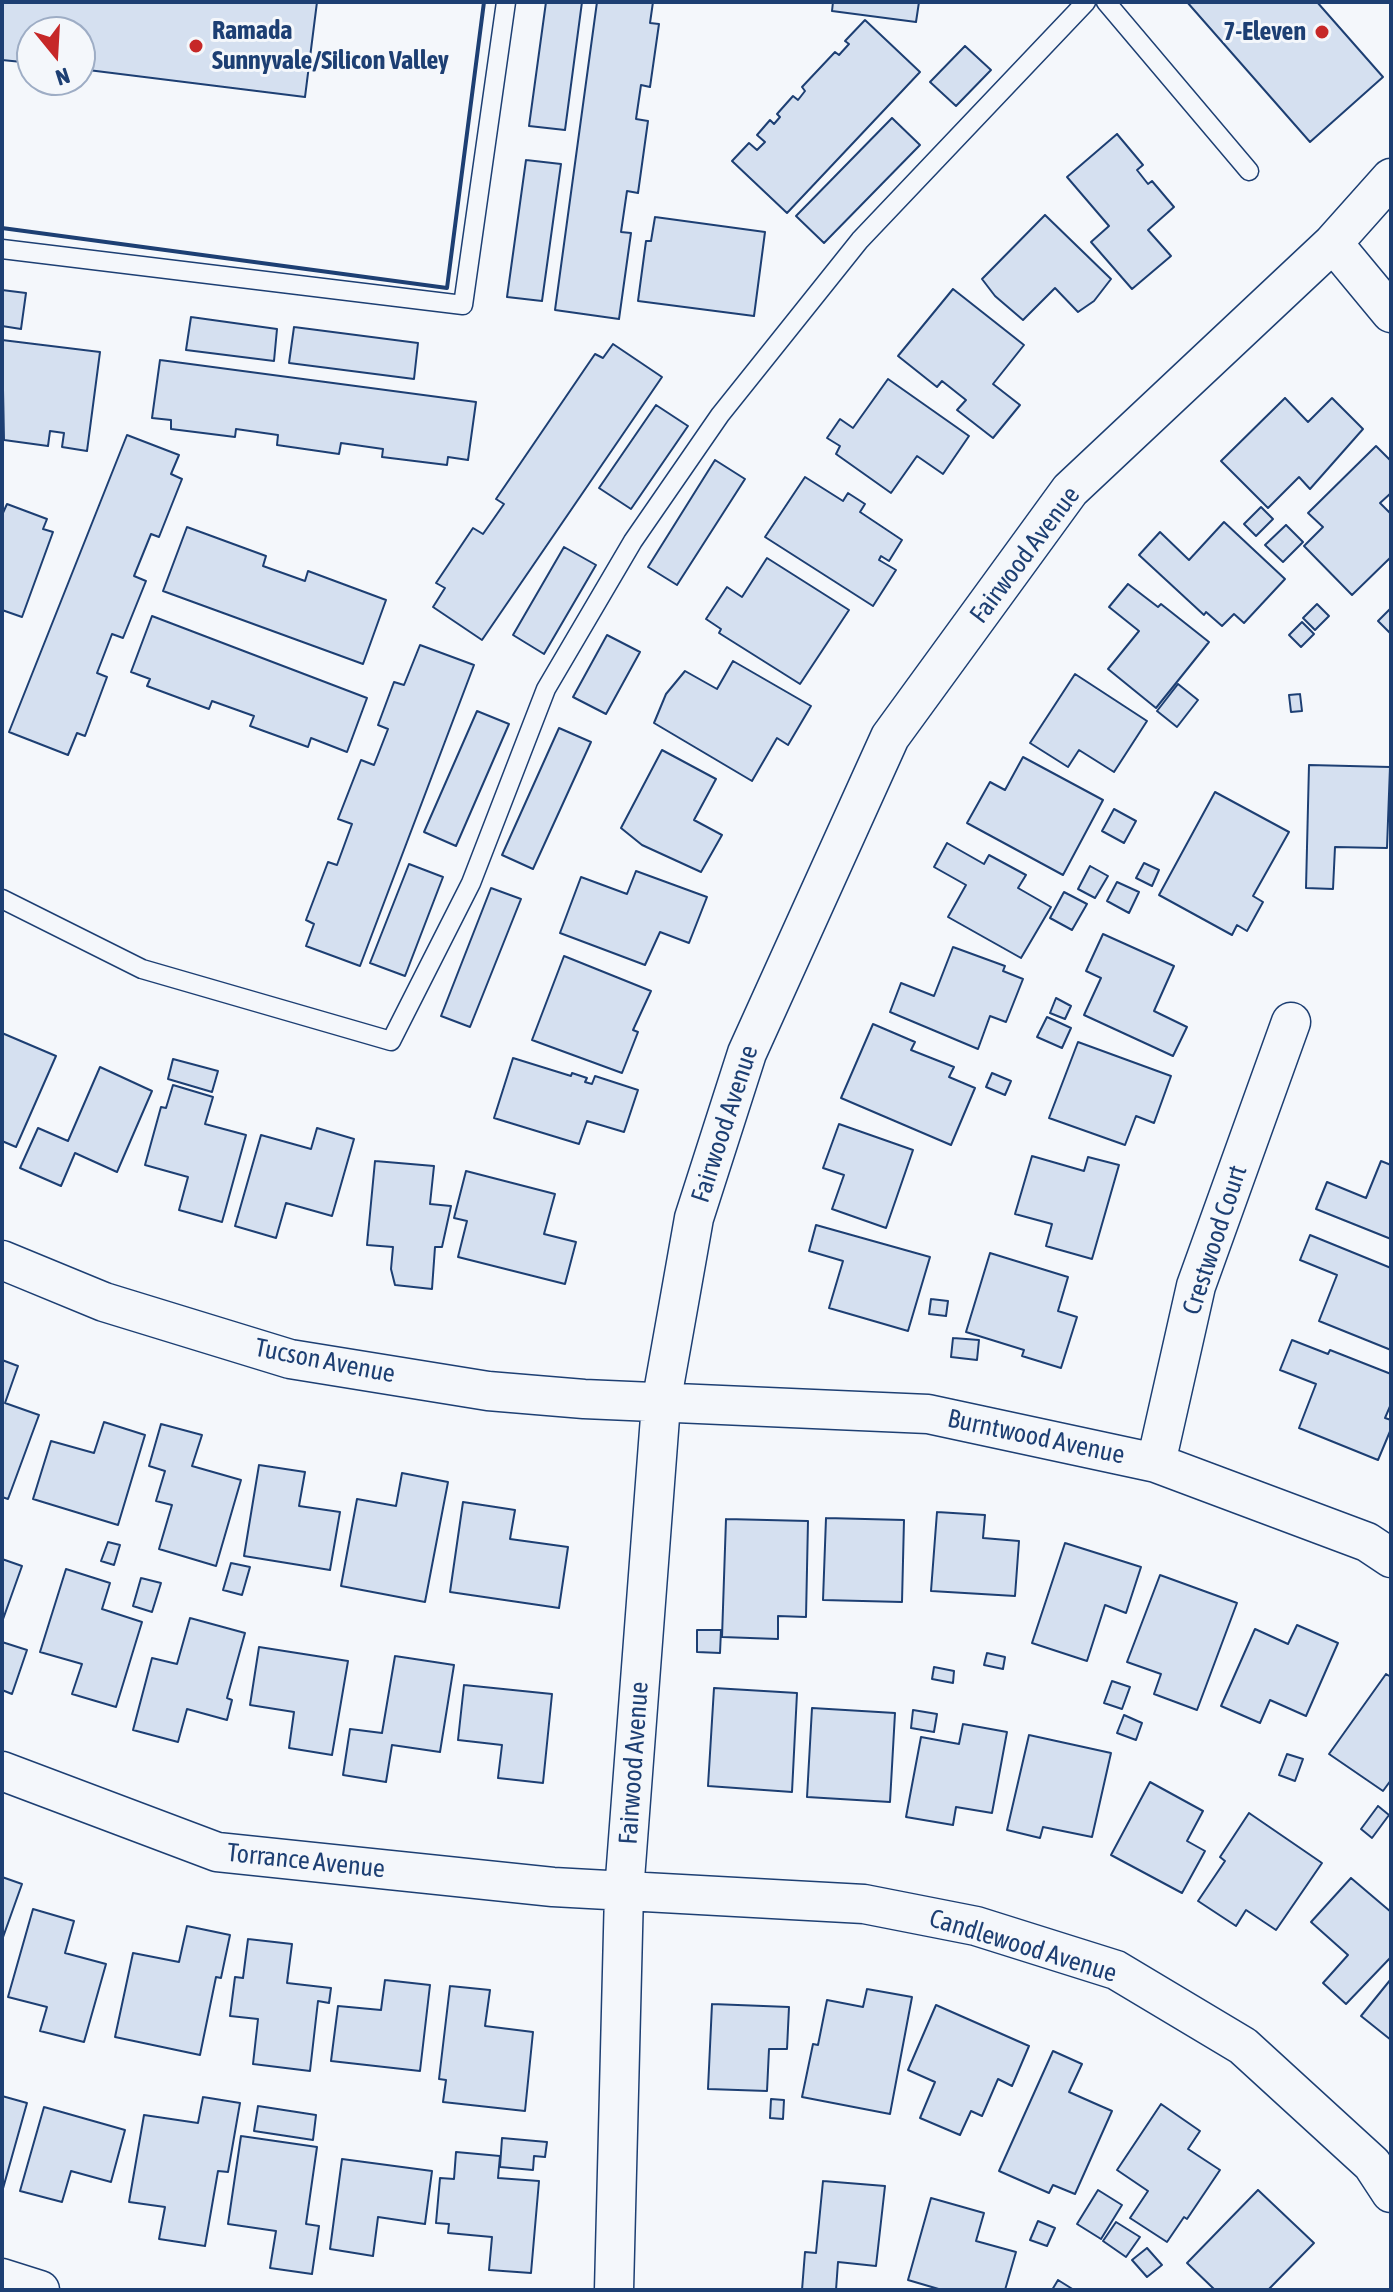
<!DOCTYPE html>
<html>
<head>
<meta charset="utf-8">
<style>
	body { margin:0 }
	#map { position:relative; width:1393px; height:2292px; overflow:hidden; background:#f4f7fb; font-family:"Asap Condensed",sans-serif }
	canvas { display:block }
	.frame { position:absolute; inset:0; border:4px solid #1d3f73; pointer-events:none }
	.north { position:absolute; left:16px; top:16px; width:80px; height:80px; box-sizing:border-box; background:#f4f7fb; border:2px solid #9eadc5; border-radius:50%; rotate:162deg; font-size:22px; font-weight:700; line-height:32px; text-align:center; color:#1d3f73 }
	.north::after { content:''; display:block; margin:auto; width:28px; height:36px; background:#c62828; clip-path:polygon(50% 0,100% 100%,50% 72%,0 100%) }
</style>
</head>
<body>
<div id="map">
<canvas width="1393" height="2292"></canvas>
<div class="frame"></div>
<div class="north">N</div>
</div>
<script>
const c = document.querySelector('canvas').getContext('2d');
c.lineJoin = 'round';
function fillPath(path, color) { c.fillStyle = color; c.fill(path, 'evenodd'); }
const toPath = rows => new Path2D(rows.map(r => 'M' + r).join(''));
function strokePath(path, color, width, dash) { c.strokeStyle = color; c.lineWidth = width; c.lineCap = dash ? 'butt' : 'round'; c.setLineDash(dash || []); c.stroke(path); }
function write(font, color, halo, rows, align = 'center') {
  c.font = font + ' "Asap Condensed",sans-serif'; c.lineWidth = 6; c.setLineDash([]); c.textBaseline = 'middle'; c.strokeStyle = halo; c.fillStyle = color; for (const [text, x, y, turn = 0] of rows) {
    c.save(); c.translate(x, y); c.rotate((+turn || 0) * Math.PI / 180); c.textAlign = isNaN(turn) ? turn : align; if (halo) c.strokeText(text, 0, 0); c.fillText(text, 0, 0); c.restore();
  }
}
const building = toPath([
	[2,2,317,2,305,97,80,69,80,32,32,32,32,63,2,60,2,2],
	[546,2,582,2,565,130,529,126,546,2],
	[597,2,653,2,650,23,659,24,650,87,641,85,636,119,648,121,638,193,627,191,621,232,631,233,619,319,555,310,597,2],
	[833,2,919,2,916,22,832,11,833,2],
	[1187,2,1317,2,1383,77,1310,142,1187,2],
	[865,20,920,72,787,213,732,161,749,143,757,150,765,142,757,135,770,120,774,124,780,117,777,114,793,96,798,100,805,91,802,87,835,52,839,55,849,44,845,41,865,20],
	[965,46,991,70,956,106,930,82,965,46],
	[892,118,920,145,824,243,796,216,892,118],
	[1117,134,1143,165,1137,170,1148,184,1152,181,1174,207,1148,230,1171,256,1132,289,1091,242,1109,226,1067,177,1117,134],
	[526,160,561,164,542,301,507,297,526,160],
	[1045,215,1111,279,1094,301,1078,312,1055,288,1023,320,995,296,982,279,1045,215],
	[655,217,765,232,754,316,638,301,646,241,651,241,655,217],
	[953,289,1024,345,993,384,1020,405,993,438,957,410,966,400,942,381,937,387,898,356,953,289],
	[2,290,26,293,21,329,2,326,2,290],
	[191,317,277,329,274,361,186,350,191,317],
	[294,327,418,343,414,379,289,363,294,327],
	[2,340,100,352,87,451,62,447,64,433,50,431,48,446,4,440,2,340],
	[613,344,662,377,482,640,433,607,445,588,436,583,473,528,483,534,504,504,496,499,595,354,603,358,613,344],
	[160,360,476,402,468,460,448,457,447,465,382,457,383,449,341,443,339,454,277,445,278,435,236,429,235,437,171,429,171,420,152,418,160,360],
	[888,379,969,436,943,474,917,456,891,493,836,454,840,446,827,438,840,419,853,428,888,379],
	[1285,398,1308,422,1332,398,1363,429,1310,489,1299,477,1268,508,1221,461,1285,398],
	[656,405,688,426,631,509,599,488,656,405],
	[127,435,179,455,171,474,182,479,159,537,151,534,134,576,146,581,123,638,112,634,97,673,107,677,85,736,77,733,68,755,9,732,127,435],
	[1376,446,1391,461,1391,493,1380,503,1391,514,1391,557,1352,595,1304,546,1323,527,1308,513,1376,446],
	[715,460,745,479,677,585,648,567,715,460],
	[805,477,843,501,848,493,865,504,860,512,902,540,889,561,881,556,879,560,896,570,873,606,765,537,805,477],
	[7,504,47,519,43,529,53,532,22,617,2,610,2,515,7,504],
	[1261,507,1273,519,1256,536,1244,524,1261,507],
	[1224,522,1285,579,1244,623,1234,614,1222,626,1206,612,1204,615,1139,555,1160,532,1189,560,1224,522],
	[1286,525,1303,542,1283,562,1265,545,1286,525],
	[187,527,266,556,263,566,305,581,308,571,386,600,363,664,163,591,187,527],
	[564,547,596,565,544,654,513,635,564,547],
	[767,558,849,610,800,684,719,633,721,629,706,619,727,587,742,597,767,558],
	[1128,584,1158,607,1161,604,1209,642,1156,708,1108,669,1139,631,1109,607,1128,584],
	[1317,604,1329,616,1315,630,1303,618,1317,604],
	[1391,608,1391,634,1378,621,1391,608],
	[152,616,367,698,347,752,311,738,308,747,250,726,254,716,212,701,209,709,147,686,150,679,131,672,152,616],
	[1302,622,1314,634,1301,647,1289,635,1302,622],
	[607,635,640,652,606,714,573,697,607,635],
	[420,645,474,665,360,966,306,946,314,924,306,920,328,862,337,865,352,824,338,819,361,760,374,765,388,729,378,725,394,682,404,685,420,645],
	[733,661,811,706,788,745,777,738,752,781,654,723,666,694,685,671,717,689,733,661],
	[1075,674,1147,721,1114,772,1079,750,1068,767,1030,743,1075,674],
	[1178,684,1198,700,1177,727,1157,711,1178,684],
	[1300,694,1302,711,1291,712,1289,695,1300,694],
	[477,711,509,724,456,846,424,832,477,711],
	[559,728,591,742,533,869,502,855,559,728],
	[662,750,716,779,694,820,722,835,701,872,642,845,621,828,662,750],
	[1023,757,1103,800,1063,875,967,823,990,782,1005,790,1023,757],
	[1309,765,1390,767,1387,848,1335,847,1333,889,1306,888,1309,765],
	[1215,792,1289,832,1253,896,1263,902,1247,931,1237,925,1232,935,1159,895,1215,792],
	[1114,809,1136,821,1124,843,1102,831,1114,809],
	[947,843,984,864,989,855,1026,875,1018,888,1051,907,1021,958,948,917,966,885,934,867,947,843],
	[1144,863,1159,870,1152,886,1136,878,1144,863],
	[409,864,443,877,405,976,370,963,409,864],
	[1090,866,1108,876,1095,898,1078,889,1090,866],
	[636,871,707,897,689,943,660,932,645,965,560,933,581,877,627,894,636,871],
	[1117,882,1139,892,1129,913,1107,901,1117,882],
	[491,888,521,899,470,1027,441,1016,491,888],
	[1064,892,1087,904,1072,930,1050,918,1064,892],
	[1103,934,1174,966,1154,1011,1187,1027,1173,1056,1084,1015,1101,978,1086,971,1103,934],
	[953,947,1005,966,1003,971,1023,979,1006,1022,990,1016,978,1049,890,1012,901,983,934,996,953,947],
	[564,956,651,991,633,1030,638,1032,622,1073,532,1040,564,956],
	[1056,998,1071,1006,1065,1019,1050,1013,1056,998],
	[1047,1017,1071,1028,1062,1048,1037,1037,1047,1017],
	[873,1024,915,1042,911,1050,954,1067,949,1077,975,1088,951,1145,841,1098,873,1024],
	[2,1033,56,1056,16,1147,2,1141,2,1033],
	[1078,1042,1171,1076,1154,1123,1136,1116,1125,1145,1049,1118,1078,1042],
	[513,1058,571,1076,572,1073,587,1078,585,1082,592,1084,595,1076,638,1090,624,1132,587,1121,579,1144,494,1118,513,1058],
	[173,1059,218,1071,212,1092,168,1079,173,1059],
	[100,1067,152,1091,117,1172,75,1153,61,1186,20,1168,38,1128,68,1141,100,1067],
	[992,1073,1011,1081,1005,1095,986,1087,992,1073],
	[173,1085,213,1097,205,1124,246,1135,222,1222,179,1210,188,1177,145,1165,161,1107,166,1108,173,1085],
	[839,1124,913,1150,886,1228,832,1209,844,1175,823,1168,839,1124],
	[317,1128,354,1139,332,1216,286,1203,276,1238,235,1226,261,1135,311,1149,317,1128],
	[1032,1156,1084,1171,1088,1157,1119,1165,1092,1259,1046,1246,1052,1224,1015,1214,1032,1156],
	[375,1161,434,1166,430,1204,451,1206,442,1247,435,1247,432,1289,395,1285,391,1269,393,1247,367,1245,375,1161],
	[1381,1161,1391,1165,1391,1239,1316,1209,1327,1182,1366,1198,1381,1161],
	[466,1171,555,1194,544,1234,576,1242,565,1284,458,1257,467,1221,454,1218,466,1171],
	[816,1225,930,1257,908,1331,829,1308,843,1261,809,1251,816,1225],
	[1310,1235,1391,1268,1391,1350,1319,1321,1337,1275,1300,1260,1310,1235],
	[990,1253,1068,1277,1058,1311,1077,1317,1061,1368,1022,1356,1024,1350,966,1332,990,1253],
	[931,1299,948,1301,946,1316,929,1314,931,1299],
	[953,1338,979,1340,977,1360,951,1357,953,1338],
	[1292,1340,1328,1354,1330,1350,1391,1374,1391,1404,1385,1418,1391,1420,1391,1429,1378,1460,1299,1428,1316,1384,1280,1370,1292,1340],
	[2,1360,18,1366,5,1403,39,1415,8,1499,2,1497,2,1360],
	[104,1422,145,1435,118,1525,33,1499,51,1441,94,1453,104,1422],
	[161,1424,202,1435,192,1466,241,1480,216,1566,159,1549,172,1505,156,1501,165,1471,149,1466,161,1424],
	[259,1465,305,1472,299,1506,340,1512,330,1570,244,1556,259,1465],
	[402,1473,448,1482,425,1602,341,1586,357,1499,396,1506,402,1473],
	[463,1502,515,1510,510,1539,568,1547,559,1608,450,1592,463,1502],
	[937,1512,985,1515,983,1538,1019,1541,1015,1596,931,1591,937,1512],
	[826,1518,904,1520,902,1602,823,1600,826,1518],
	[726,1519,808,1521,806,1617,778,1616,778,1639,722,1637,726,1519],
	[108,1542,120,1545,114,1565,101,1561,108,1542],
	[1065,1543,1141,1567,1126,1613,1105,1605,1087,1661,1032,1643,1065,1543],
	[2,1559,22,1566,2,1622,2,1559],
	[231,1563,250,1567,242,1595,223,1590,231,1563],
	[66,1569,110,1583,102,1609,142,1622,116,1707,72,1694,82,1664,40,1652,66,1569],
	[1160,1575,1237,1603,1197,1710,1154,1694,1161,1674,1127,1662,1160,1575],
	[141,1578,161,1583,152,1612,133,1606,141,1578],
	[190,1618,245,1633,227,1698,232,1700,227,1720,187,1709,178,1742,133,1730,152,1658,177,1664,190,1618],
	[1297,1625,1338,1643,1306,1716,1270,1700,1260,1723,1221,1706,1255,1629,1288,1644,1297,1625],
	[697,1630,721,1630,720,1653,697,1652,697,1630],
	[2,1642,27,1650,12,1694,2,1690,2,1642],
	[259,1647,348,1661,332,1755,289,1748,294,1712,250,1705,259,1647],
	[987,1653,1005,1657,1003,1669,984,1665,987,1653],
	[395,1656,454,1665,440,1752,392,1745,386,1782,343,1775,350,1729,382,1733,395,1656],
	[934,1667,954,1671,953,1683,932,1679,934,1667],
	[1386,1674,1391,1677,1391,1780,1383,1791,1329,1754,1386,1674],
	[1112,1681,1130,1687,1122,1709,1104,1703,1112,1681],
	[464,1685,552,1694,543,1783,498,1778,502,1745,458,1740,464,1685],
	[714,1688,797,1693,792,1792,708,1786,714,1688],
	[812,1708,895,1713,890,1802,807,1797,812,1708],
	[913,1710,937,1714,934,1732,911,1728,913,1710],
	[1124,1715,1142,1723,1136,1740,1117,1733,1124,1715],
	[963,1724,1007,1732,992,1813,956,1807,953,1825,906,1817,921,1737,959,1744,963,1724],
	[1029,1735,1111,1753,1092,1837,1043,1827,1040,1838,1007,1830,1029,1735],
	[1287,1754,1303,1759,1295,1781,1279,1775,1287,1754],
	[1150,1782,1203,1811,1187,1841,1205,1851,1182,1893,1111,1855,1150,1782],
	[1378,1806,1389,1815,1372,1838,1361,1829,1378,1806],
	[1249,1813,1322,1863,1276,1930,1246,1910,1236,1926,1198,1901,1225,1861,1220,1857,1249,1813],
	[2,1877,22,1884,2,1940,2,1877],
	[1351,1878,1391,1912,1391,1957,1346,2004,1323,1983,1348,1955,1311,1922,1351,1878],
	[33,1909,74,1921,65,1953,106,1964,84,2042,40,2031,47,2007,8,1997,33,1909],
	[187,1926,230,1935,221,1978,216,1977,200,2055,115,2037,133,1953,179,1962,187,1926],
	[248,1939,292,1944,287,1983,331,1988,329,2003,318,2001,310,2071,253,2064,258,2019,230,2016,235,1977,243,1978,248,1939],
	[1391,1979,1391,2040,1361,2016,1391,1979],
	[385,1980,430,1985,420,2071,331,2061,338,2006,381,2010,385,1980],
	[450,1986,490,1990,485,2026,533,2032,525,2111,443,2102,446,2080,439,2079,450,1986],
	[867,1989,912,1997,890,2114,802,2097,813,2044,818,2045,827,2000,863,2007,867,1989],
	[712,2004,789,2007,787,2049,769,2049,767,2091,708,2089,712,2004],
	[936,2005,1029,2046,1012,2086,998,2079,982,2116,971,2111,960,2135,920,2118,935,2082,908,2070,936,2005],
	[1053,2051,1082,2064,1069,2092,1112,2111,1075,2194,1053,2185,1049,2193,999,2171,1053,2051],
	[2,2096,27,2103,2,2192,2,2096],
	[203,2097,240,2103,228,2172,218,2171,205,2246,159,2239,165,2207,129,2202,144,2115,198,2123,203,2097],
	[771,2099,784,2100,783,2119,770,2118,771,2099],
	[1161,2104,1200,2131,1188,2149,1220,2170,1187,2219,1184,2217,1167,2242,1130,2218,1148,2191,1117,2170,1161,2104],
	[258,2106,316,2115,313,2140,254,2131,258,2106],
	[44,2107,125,2130,111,2182,71,2171,62,2202,20,2191,44,2107],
	[241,2136,317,2147,306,2224,319,2226,312,2274,270,2268,276,2231,228,2224,241,2136],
	[502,2138,547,2142,545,2157,534,2156,533,2170,500,2167,502,2138],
	[456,2152,500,2156,498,2178,539,2181,531,2273,489,2270,492,2237,448,2233,449,2224,436,2223,440,2178,454,2179,456,2152],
	[342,2159,432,2171,425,2224,378,2217,373,2256,330,2249,342,2159],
	[823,2181,885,2186,876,2266,838,2262,836,2290,802,2290,805,2252,816,2253,823,2181],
	[1098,2190,1122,2205,1101,2239,1077,2224,1098,2190],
	[1258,2190,1314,2243,1268,2290,1215,2290,1187,2263,1258,2190],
	[931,2198,984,2213,976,2241,1016,2252,1005,2290,942,2290,908,2280,931,2198],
	[1038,2221,1055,2228,1047,2246,1030,2240,1038,2221],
	[1116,2222,1140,2237,1126,2257,1103,2241,1116,2222],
	[1147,2248,1162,2265,1147,2277,1132,2260,1147,2248],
	[1058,2280,1074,2290,1052,2290,1058,2280]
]);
const service = toPath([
	[1106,2,1249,171],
	[2,249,463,305,506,2],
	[2,899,142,969,391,1041,471,883,546,689,633,541,720,415,860,240,1086,2]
]);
const minor = toPath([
	[1333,243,1391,313],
	[2,1260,104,1302,290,1359,488,1391,584,1399,928,1414,1156,1463,1367,1542,1391,1558],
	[1156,1463,1196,1286,1291,1022],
	[2,1771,217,1852,553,1887,864,1904,976,1926,1116,1970,1243,2046,1372,2164,1391,2193],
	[2,2278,40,2290],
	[614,2290,624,1892,661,1404,694,1218,747,1053,890,737,1070,490,1333,243,1391,178]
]);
const wall = toPath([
	[2,228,447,288,484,2]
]);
const markers = [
	[1322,32,8,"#c62828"],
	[196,46,8,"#c62828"]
];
const poiNames = [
	["Ramada",212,31],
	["Sunnyvale/Silicon Valley",212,61],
	["7-Eleven",1306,32,"right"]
];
const streetNames = [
	["Fairwood Avenue",1025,555,-53],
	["Fairwood Avenue",725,1124,-72],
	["Crestwood Court",1215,1240,-72],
	["Tucson Avenue",325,1361,11],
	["Burntwood Avenue",1036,1437,12],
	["Fairwood Avenue",634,1763,-86],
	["Torrance Avenue",306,1861,6],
	["Candlewood Avenue",1023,1946,17]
];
fillPath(building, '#d5e0f0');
strokePath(building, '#1d3f73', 2);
strokePath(service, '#1d3f73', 21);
strokePath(minor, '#1d3f73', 41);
strokePath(service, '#f4f7fb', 18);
strokePath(minor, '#f4f7fb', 38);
strokePath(wall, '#1d3f73', 4);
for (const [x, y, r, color] of markers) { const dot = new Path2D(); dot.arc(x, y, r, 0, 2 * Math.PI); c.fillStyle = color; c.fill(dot); strokePath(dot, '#f4f7fb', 3); }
write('bold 26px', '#1d3f73', '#f4f7fb', poiNames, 'left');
write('26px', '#1d3f73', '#f4f7fb', streetNames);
</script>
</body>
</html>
